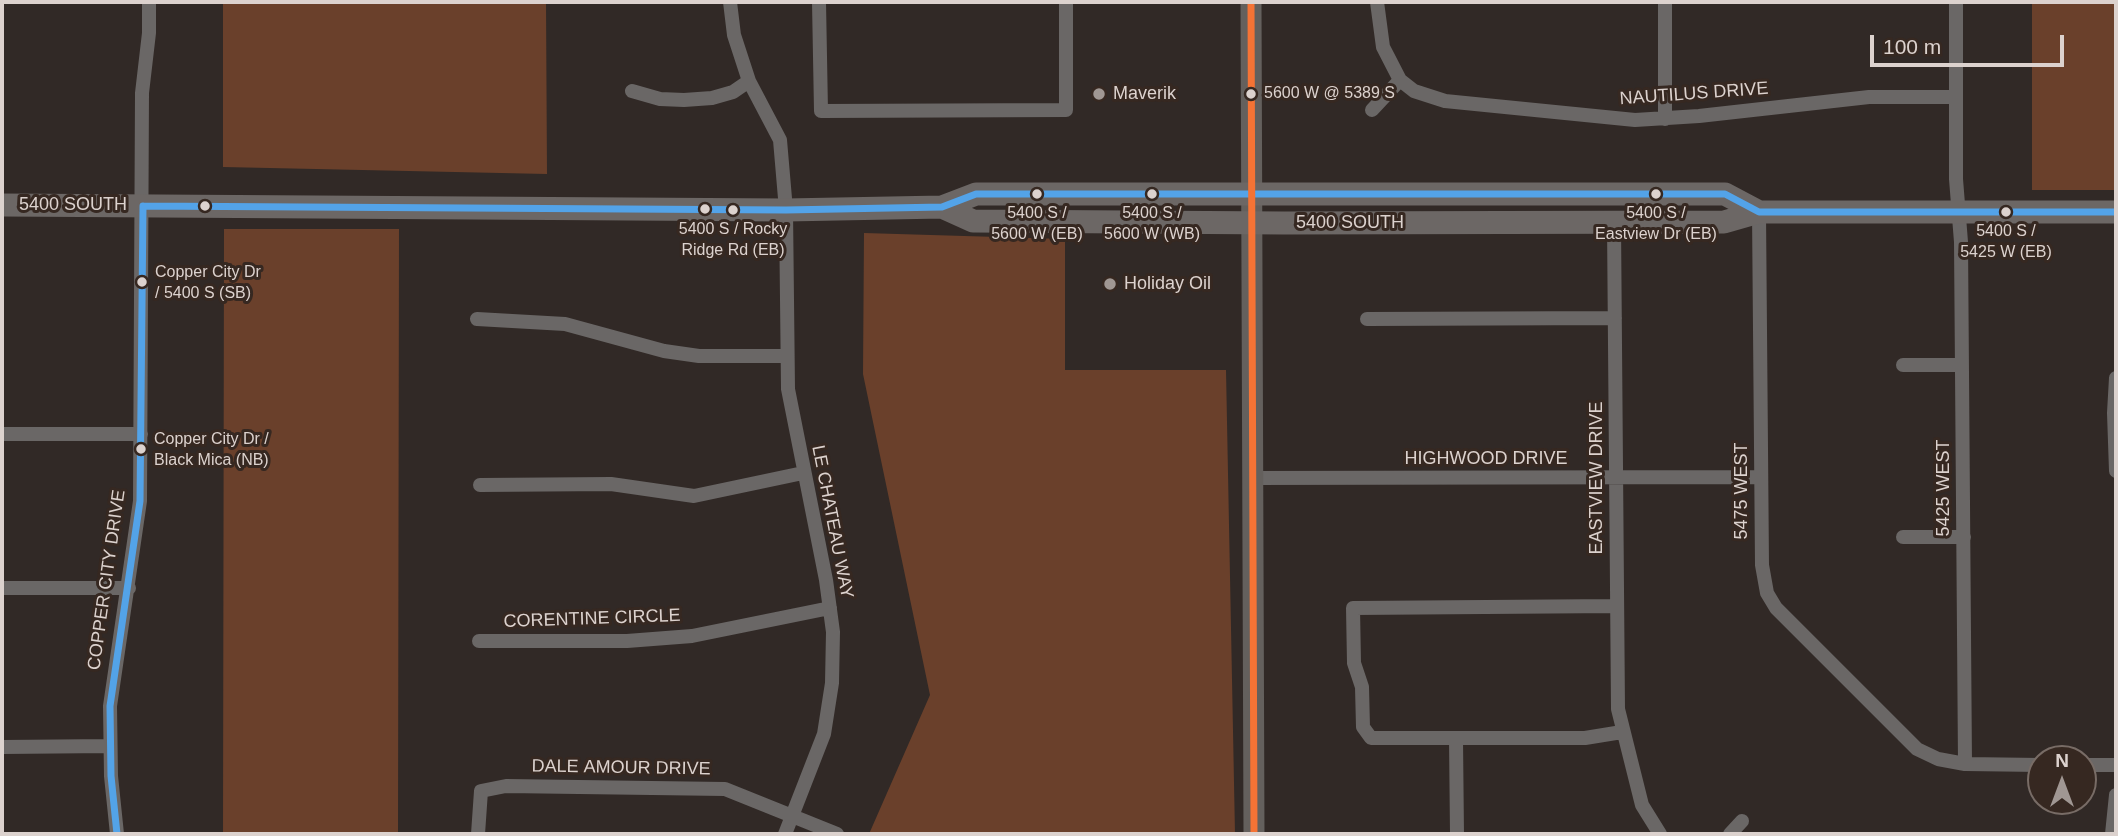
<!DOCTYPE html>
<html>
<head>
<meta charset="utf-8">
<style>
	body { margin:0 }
	#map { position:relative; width:2118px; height:836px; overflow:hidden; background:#312926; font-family:Arial,sans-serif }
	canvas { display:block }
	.frame { position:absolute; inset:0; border:4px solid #dcd2ce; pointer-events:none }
	.north { position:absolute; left:2027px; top:745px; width:70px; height:70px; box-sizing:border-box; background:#362821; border:2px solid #786c66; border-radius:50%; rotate:0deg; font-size:19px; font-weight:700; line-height:28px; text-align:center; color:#dcd2ce }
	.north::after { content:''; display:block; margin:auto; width:24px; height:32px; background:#a09793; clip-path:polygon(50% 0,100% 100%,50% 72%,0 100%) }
	.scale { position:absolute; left:1870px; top:35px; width:194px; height:32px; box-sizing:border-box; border:4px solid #dcd2ce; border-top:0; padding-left:9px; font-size:21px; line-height:24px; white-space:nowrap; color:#dcd2ce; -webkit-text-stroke:5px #362821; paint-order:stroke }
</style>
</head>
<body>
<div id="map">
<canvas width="2118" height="836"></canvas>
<div class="frame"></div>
<div class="north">N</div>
<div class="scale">100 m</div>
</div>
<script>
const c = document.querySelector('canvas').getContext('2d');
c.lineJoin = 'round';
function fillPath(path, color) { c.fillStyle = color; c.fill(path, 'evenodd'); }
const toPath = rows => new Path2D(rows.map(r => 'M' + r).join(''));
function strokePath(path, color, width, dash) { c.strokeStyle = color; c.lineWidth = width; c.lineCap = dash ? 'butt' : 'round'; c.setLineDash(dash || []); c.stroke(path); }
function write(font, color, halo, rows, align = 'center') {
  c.font = font + ' Arial,sans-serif'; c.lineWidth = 6; c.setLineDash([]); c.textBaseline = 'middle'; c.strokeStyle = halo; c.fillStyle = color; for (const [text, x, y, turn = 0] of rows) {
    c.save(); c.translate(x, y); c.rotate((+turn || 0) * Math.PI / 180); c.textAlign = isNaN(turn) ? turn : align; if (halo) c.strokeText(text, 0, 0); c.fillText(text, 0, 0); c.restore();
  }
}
const green = toPath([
	[223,2,546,2,547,174,223,167],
	[2032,2,2116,2,2116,190,2032,190],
	[224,229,399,229,398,834,223,834],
	[864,233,1065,239,1065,370,1226,370,1235,834,869,834,930,695,863,374]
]);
const minor = toPath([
	[730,2,734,35,749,81,780,140,786,210,788,389,826,580,833,632,832,683,824,734,785,834],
	[819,2,821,111,1066,110,1066,2],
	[1377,2,1383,47,1400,80],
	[1665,2,1665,119],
	[1956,2,1956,179,1961,242,1965,764],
	[632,91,660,99,684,100,712,98,733,92,749,81],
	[1372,110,1400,80,1414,91,1445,101,1635,120,1699,116,1869,97,1956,97],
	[1759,212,1762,565,1767,593,1776,608,1917,749,1938,759,1965,764,2041,765],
	[1614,223,1618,709,1642,805,1660,834],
	[477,319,565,324,664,351,699,356,786,356],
	[1367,319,1615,318],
	[1903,365,1962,365],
	[2116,378,2114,413,2116,471],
	[2,434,141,434],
	[1253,478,1761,477],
	[480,485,611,484,694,496,803,473],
	[1903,537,1964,537],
	[2,588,129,588],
	[1617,606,1353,608,1354,663,1362,687,1363,727,1371,738,1585,738,1622,732],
	[479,641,627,641,692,636,830,608],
	[1456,739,1457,834],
	[2,747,110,746],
	[2083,765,2116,765],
	[117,834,111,776,110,706,140,501,142,93,149,33,149,2],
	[478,834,481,791,506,786,725,789,837,834],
	[1730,834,1742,821],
	[2112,834,2116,795]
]);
const secondary = toPath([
	[1251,2,1254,834]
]);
const primary = toPath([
	[2,205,786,210,942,207,976,194,1725,194,1759,212],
	[942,207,973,221,1284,223,1724,222,1759,212,2116,212]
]);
const bus1 = toPath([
	[143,206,786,210,942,207,976,194,1725,194,1759,212,2116,212],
	[117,834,111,776,110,706,140,501,143,206]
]);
const bus2 = toPath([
	[1251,2,1254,834]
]);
const markers = [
	[1099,94,7,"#a09793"],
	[1251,94,6,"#dcd2ce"],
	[1037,194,6,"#dcd2ce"],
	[1152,194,6,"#dcd2ce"],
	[1656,194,6,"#dcd2ce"],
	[205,206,6,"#dcd2ce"],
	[705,209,6,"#dcd2ce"],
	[733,210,6,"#dcd2ce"],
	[2006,212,6,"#dcd2ce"],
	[142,282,6,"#dcd2ce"],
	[1110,284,7,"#a09793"],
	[141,449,6,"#dcd2ce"]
];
const busNames = [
	["5600 W @ 5389 S",1264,94,"left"],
	["5400 S /",1037,214],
	["5600 W (EB)",1037,235],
	["5400 S /",1152,214],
	["5600 W (WB)",1152,235],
	["5400 S /",1656,214],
	["Eastview Dr (EB)",1656,235],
	["5400 S / Rocky",733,230],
	["Ridge Rd (EB)",733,251],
	["5400 S /",2006,232],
	["5425 W (EB)",2006,253],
	["Copper City Dr",155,273,"left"],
	["/ 5400 S (SB)",155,294,"left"],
	["Copper City Dr /",154,440,"left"],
	["Black Mica (NB)",154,461,"left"]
];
const poiNames = [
	["Maverik",1113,94],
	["Holiday Oil",1124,284]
];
const streetNames = [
	["NAUTILUS DRIVE",1694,94,-4],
	["5400 SOUTH",73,205],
	["5400 SOUTH",1350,223],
	["HIGHWOOD DRIVE",1486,459],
	["EASTVIEW DRIVE",1597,478,-90],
	["5425 WEST",1944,488,-90],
	["5475 WEST",1742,491,-90],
	["LE CHATEAU WAY",832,522,79],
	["COPPER CITY DRIVE",107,580,-82],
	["CORENTINE CIRCLE",592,619,-2],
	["DALE AMOUR DRIVE",621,768,1]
];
fillPath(green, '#6a402b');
strokePath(minor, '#6a6766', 14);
strokePath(secondary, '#64605d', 21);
strokePath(primary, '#6c6765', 23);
strokePath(bus1, '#53a3e8', 7);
strokePath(bus2, '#f57335', 7);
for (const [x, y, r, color] of markers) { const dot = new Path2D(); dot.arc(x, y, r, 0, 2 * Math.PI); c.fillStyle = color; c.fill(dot); strokePath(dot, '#362821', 2.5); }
write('16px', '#dcd2ce', '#362821', busNames);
write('18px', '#dcd2ce', '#362821', poiNames, 'left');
write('18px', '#dcd2ce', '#362821', streetNames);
</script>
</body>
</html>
